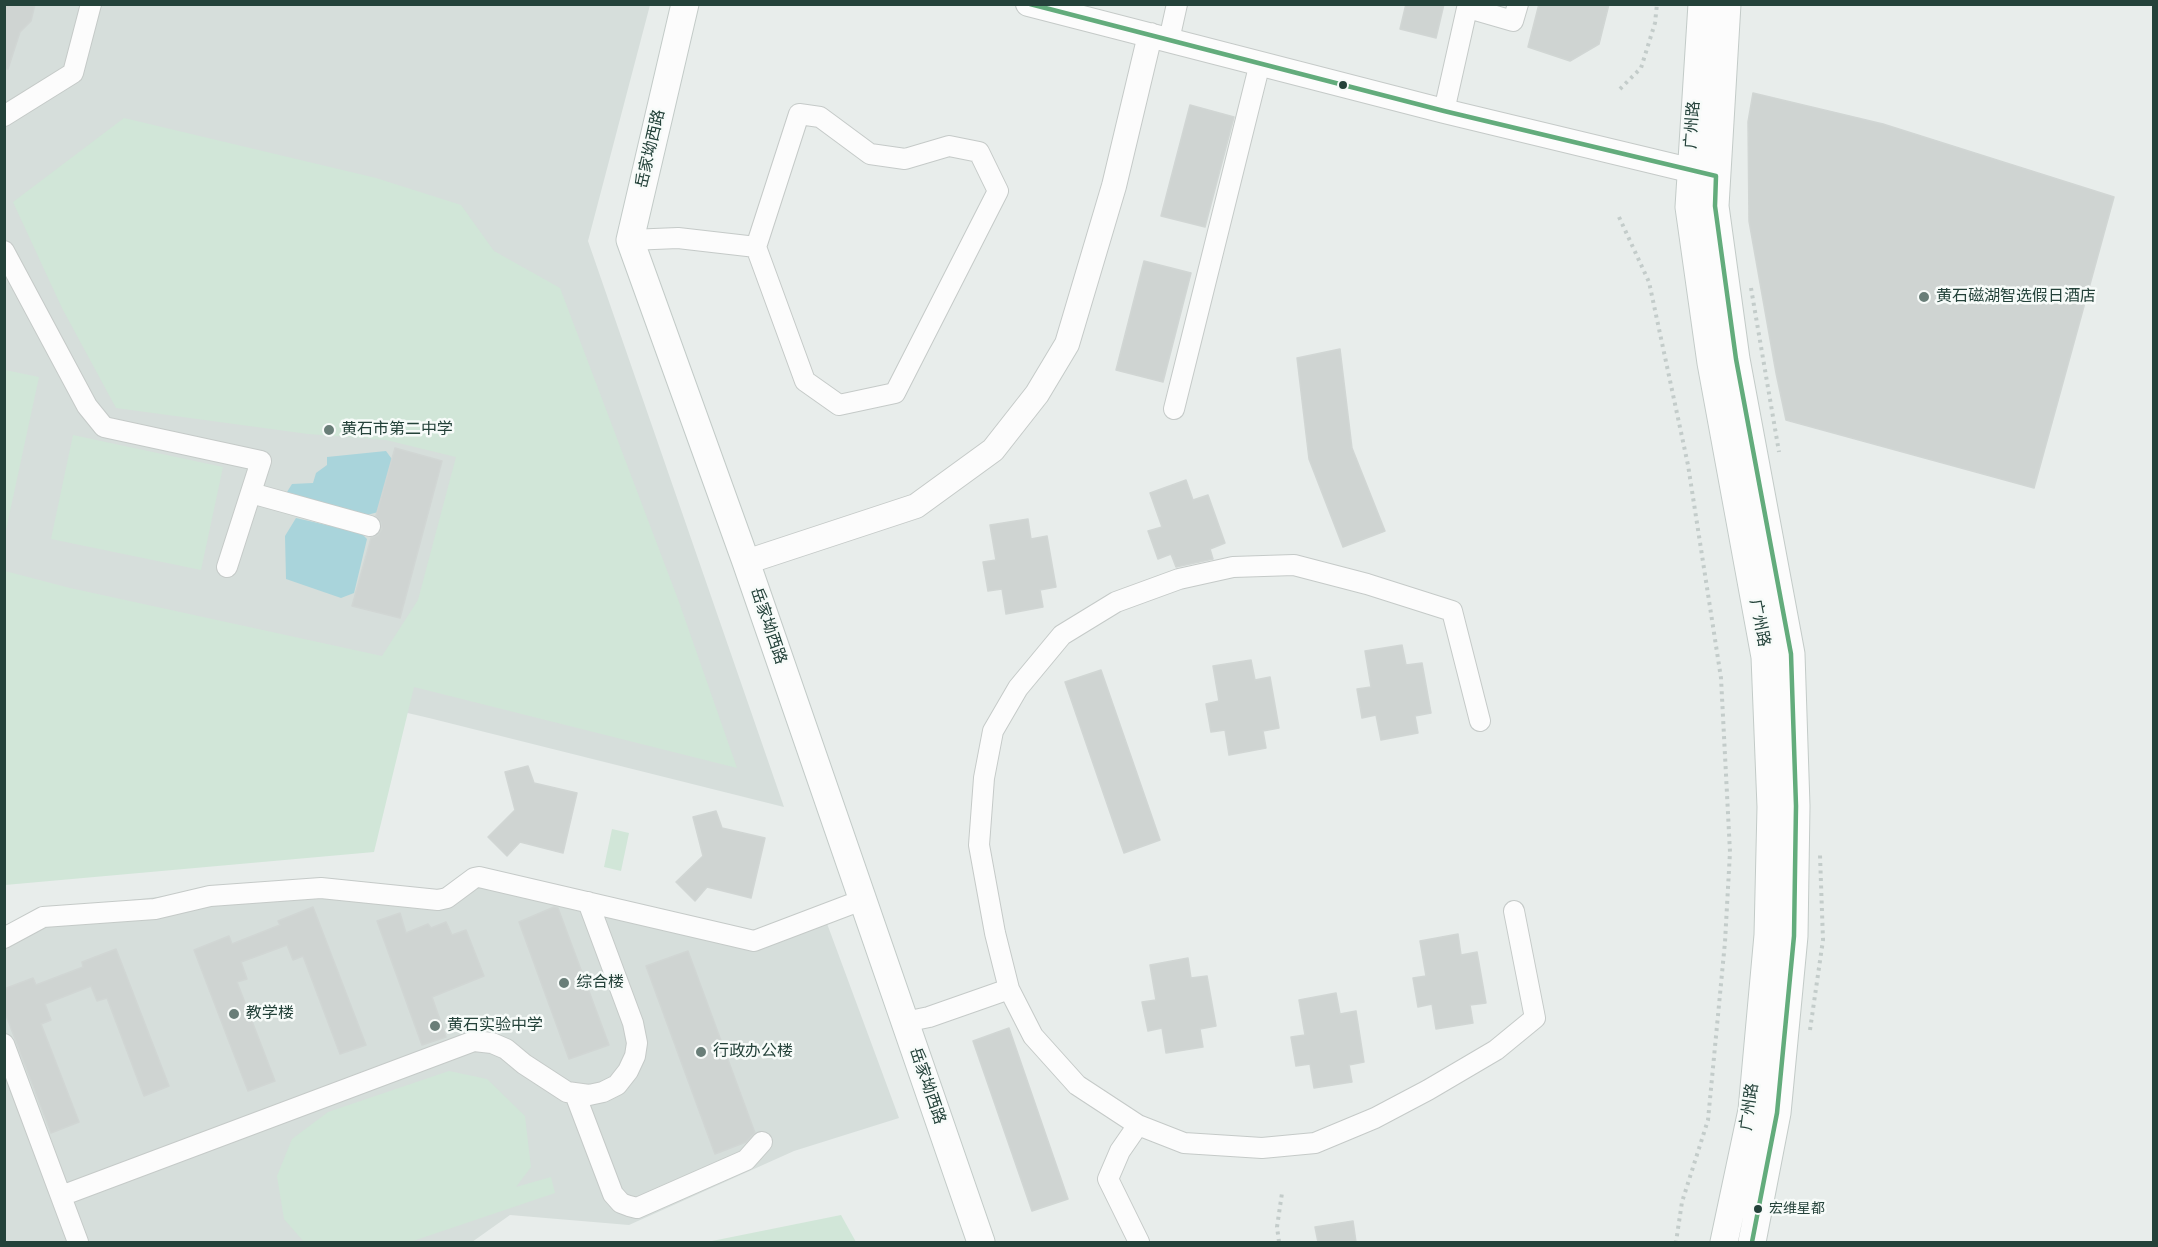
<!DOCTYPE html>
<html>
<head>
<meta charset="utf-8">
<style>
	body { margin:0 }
	#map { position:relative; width:2158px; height:1247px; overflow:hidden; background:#e8edeb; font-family:"DM Sans",sans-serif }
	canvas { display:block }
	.frame { position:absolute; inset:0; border:6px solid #24423a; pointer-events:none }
</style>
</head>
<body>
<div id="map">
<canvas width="2158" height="1247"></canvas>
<div class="frame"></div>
</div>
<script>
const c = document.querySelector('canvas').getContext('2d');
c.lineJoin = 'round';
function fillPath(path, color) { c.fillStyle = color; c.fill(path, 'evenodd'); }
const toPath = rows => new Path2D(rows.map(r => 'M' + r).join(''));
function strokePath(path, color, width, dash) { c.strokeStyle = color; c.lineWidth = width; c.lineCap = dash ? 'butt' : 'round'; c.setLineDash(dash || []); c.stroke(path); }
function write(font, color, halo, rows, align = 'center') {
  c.font = font + ' "DM Sans","Noto Sans SC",sans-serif'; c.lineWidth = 5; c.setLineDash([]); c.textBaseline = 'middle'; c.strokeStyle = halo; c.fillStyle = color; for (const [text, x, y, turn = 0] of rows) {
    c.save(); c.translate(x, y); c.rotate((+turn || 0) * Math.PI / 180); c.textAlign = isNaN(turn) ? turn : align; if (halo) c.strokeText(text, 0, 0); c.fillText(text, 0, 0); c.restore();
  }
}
const built = toPath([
	[5,5,650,5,588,241,784,807,429,718,5,619],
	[473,871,751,935,822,910,899,1118,794,1151,629,1225,510,1215,472,1242,5,1242,5,931,33,911,317,879,439,890]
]);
const green = toPath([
	[124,118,376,178,461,205,494,251,560,288,679,602,737,768,414,687,374,852,5,885,5,571,70,588,382,656,418,600,456,457,386,440,308,434,116,408,62,308,13,202],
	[5,370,39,377,6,530,4,529],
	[73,435,223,467,201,570,51,539],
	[612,829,629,833,621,871,604,867],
	[449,1071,487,1079,525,1116,531,1167,516,1187,551,1177,555,1193,410,1242,304,1242,284,1219,277,1176,292,1139,328,1112],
	[841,1215,856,1242,707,1242]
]);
const water = toPath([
	[386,451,394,462,382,511,367,515,287,492,292,484,313,483,316,473,327,465,327,457],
	[296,518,361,533,367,539,354,593,341,598,286,579,285,536]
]);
const building = toPath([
	[4,4,35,4,31,21,20,32,8,69,4,69,4,4],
	[1406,4,1444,4,1436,38,1400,29,1406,4],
	[1539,4,1609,4,1599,44,1570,61,1528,47,1539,4],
	[1753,93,1883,124,2114,197,2034,488,1786,420,1776,373,1749,221,1748,122,1753,93],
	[1190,105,1234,117,1205,227,1161,216,1190,105],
	[1144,261,1191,273,1163,382,1116,370,1144,261],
	[1340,349,1352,448,1385,531,1343,547,1309,459,1297,358,1340,349],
	[395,448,442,461,400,618,352,606,371,538,378,535,382,529,381,522,376,516,395,448],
	[1186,480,1193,500,1208,495,1225,543,1210,549,1213,559,1176,567,1171,554,1158,559,1148,531,1162,527,1150,493,1186,480],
	[1028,519,1031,539,1047,536,1056,587,1040,590,1043,607,1006,614,1002,589,988,591,983,562,996,560,990,525,1028,519],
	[1402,645,1406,665,1422,663,1431,713,1415,716,1418,733,1381,740,1376,715,1362,718,1357,689,1371,687,1365,651,1402,645],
	[1251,660,1255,680,1270,677,1279,728,1263,731,1266,748,1229,755,1225,730,1211,732,1206,704,1219,701,1213,666,1251,660],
	[1101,670,1160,840,1124,853,1065,682,1101,670],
	[528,766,534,783,577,793,563,853,520,842,507,856,488,837,515,810,505,772,528,766],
	[716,811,722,828,765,838,751,898,707,887,695,901,676,882,703,856,693,817,716,811],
	[313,907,366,1045,340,1054,303,956,293,960,287,945,241,962,247,979,237,982,275,1081,248,1091,194,950,229,936,232,944,280,925,278,921,313,907],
	[554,907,558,908,609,1045,569,1059,519,922,554,907],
	[400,913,406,933,428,924,431,928,446,922,452,935,466,930,484,976,432,997,446,1037,422,1045,377,921,400,913],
	[1458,934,1461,955,1477,952,1486,1003,1470,1005,1473,1023,1436,1029,1432,1004,1418,1007,1413,978,1426,976,1420,941,1458,934],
	[116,949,169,1086,144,1096,107,998,97,1001,91,986,45,1004,51,1020,41,1024,79,1122,51,1133,4,1010,4,989,33,978,36,985,83,967,82,962,116,949],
	[688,951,755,1133,746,1142,715,1154,646,966,688,951],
	[1188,958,1191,978,1207,976,1216,1026,1200,1029,1203,1047,1166,1053,1162,1028,1148,1031,1142,1002,1156,1000,1150,965,1188,958],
	[1336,993,1340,1014,1356,1011,1364,1062,1349,1065,1352,1082,1314,1088,1310,1064,1296,1066,1291,1037,1305,1035,1299,1000,1336,993],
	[1009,1028,1068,1199,1032,1211,973,1041,1009,1028],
	[1353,1221,1356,1242,1318,1242,1315,1227,1353,1221]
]);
const path = toPath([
	[1620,89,1641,68,1655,23,1657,4],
	[1619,217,1649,282,1688,465,1721,678,1730,852,1725,942,1708,1120,1682,1202,1676,1242],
	[1751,288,1779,452],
	[1810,1030,1823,940,1820,855],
	[1279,1242,1277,1227,1282,1193]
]);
const minor = toPath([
	[1468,8,1513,21,1518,4],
	[1169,40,1177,4],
	[1444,111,1468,4],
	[4,116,73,73,91,4],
	[630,240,678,238,756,247,805,381,839,405,895,393,998,191,979,152,949,146,905,159,870,154,820,117,799,114,756,247],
	[4,251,87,406,104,427,261,461,227,567],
	[1174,409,1260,63],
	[251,493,370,526],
	[4,938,43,917,155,909,210,896,321,888,438,900,447,898,474,878,479,877,754,941,862,900],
	[1009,989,1033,1036,1077,1085,1138,1125,1184,1143,1262,1148,1315,1143,1375,1118,1428,1090,1496,1050,1535,1018,1514,911],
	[905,1022,929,1017,1009,989,995,933,979,845,984,778,993,731,1018,688,1062,635,1116,602,1179,579,1233,567,1294,565,1367,584,1452,611,1480,721],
	[4,1044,78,1242],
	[575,1094,613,1194,621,1203,629,1206,637,1208,746,1160,762,1142],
	[1138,1125,1120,1151,1108,1179,1139,1242],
	[61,1196,474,1041,492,1043,506,1049,524,1064,567,1092,589,1095,603,1092,617,1085,628,1071,635,1056,637,1043,633,1023,588,902]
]);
const tertiary = toPath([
	[1028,4,1444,111,1710,175],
	[746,562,916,506,993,450,1037,394,1067,344,1114,186,1150,35]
]);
const secondary = toPath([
	[685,4,630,240,746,562,981,1242],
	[1702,4,1689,207,1711,363,1765,657,1771,807,1768,935,1752,1110,1724,1242],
	[1727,4,1715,206,1736,359,1791,654,1796,806,1794,936,1777,1113,1752,1242]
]);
const bus1 = toPath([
	[1030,4,1444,111,1716,176,1715,206,1736,359,1791,654,1796,806,1794,936,1777,1113,1752,1242]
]);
const markers = [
	[1343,85,5,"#24423a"],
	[1924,297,6,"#697e78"],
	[329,430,6,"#697e78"],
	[564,983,6,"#697e78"],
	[234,1014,6,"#697e78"],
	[435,1026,6,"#697e78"],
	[701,1052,6,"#697e78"],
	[1758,1209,5,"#24423a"]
];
const busNames = [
	["宏维星都",1769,1209]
];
const streetNames = [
	["广州路",1693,125,-86],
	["岳家坳西路",651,149,-77],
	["广州路",1759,623,79],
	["岳家坳西路",768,626,71],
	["岳家坳西路",927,1086,71],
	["广州路",1750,1107,-82]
];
const poiNames = [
	["黄石磁湖智选假日酒店",1936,297],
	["黄石市第二中学",341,430],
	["综合楼",576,983],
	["教学楼",246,1014],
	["黄石实验中学",447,1026],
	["行政办公楼",713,1052]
];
fillPath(built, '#d6dedb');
fillPath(green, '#d1e6d8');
fillPath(water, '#a9d4db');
fillPath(building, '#cfd4d2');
strokePath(building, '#d1d6d4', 1.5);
strokePath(minor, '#c5cac8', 22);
strokePath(tertiary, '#c5cac8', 26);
strokePath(secondary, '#c3cbc8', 29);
strokePath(path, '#c3ccca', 4, [3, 4.5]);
strokePath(minor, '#fcfcfc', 20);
strokePath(tertiary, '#fcfcfc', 24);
strokePath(secondary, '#fcfcfc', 27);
strokePath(bus1, '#63ac7c', 4.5);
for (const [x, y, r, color] of markers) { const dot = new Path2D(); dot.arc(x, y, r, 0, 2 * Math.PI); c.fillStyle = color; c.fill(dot); strokePath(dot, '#f7fbf9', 2); }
write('14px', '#24423a', '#f7fbf9', busNames, 'left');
write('16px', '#24423a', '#f7fbf9', streetNames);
write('16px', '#24423a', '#f7fbf9', poiNames, 'left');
</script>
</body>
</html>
